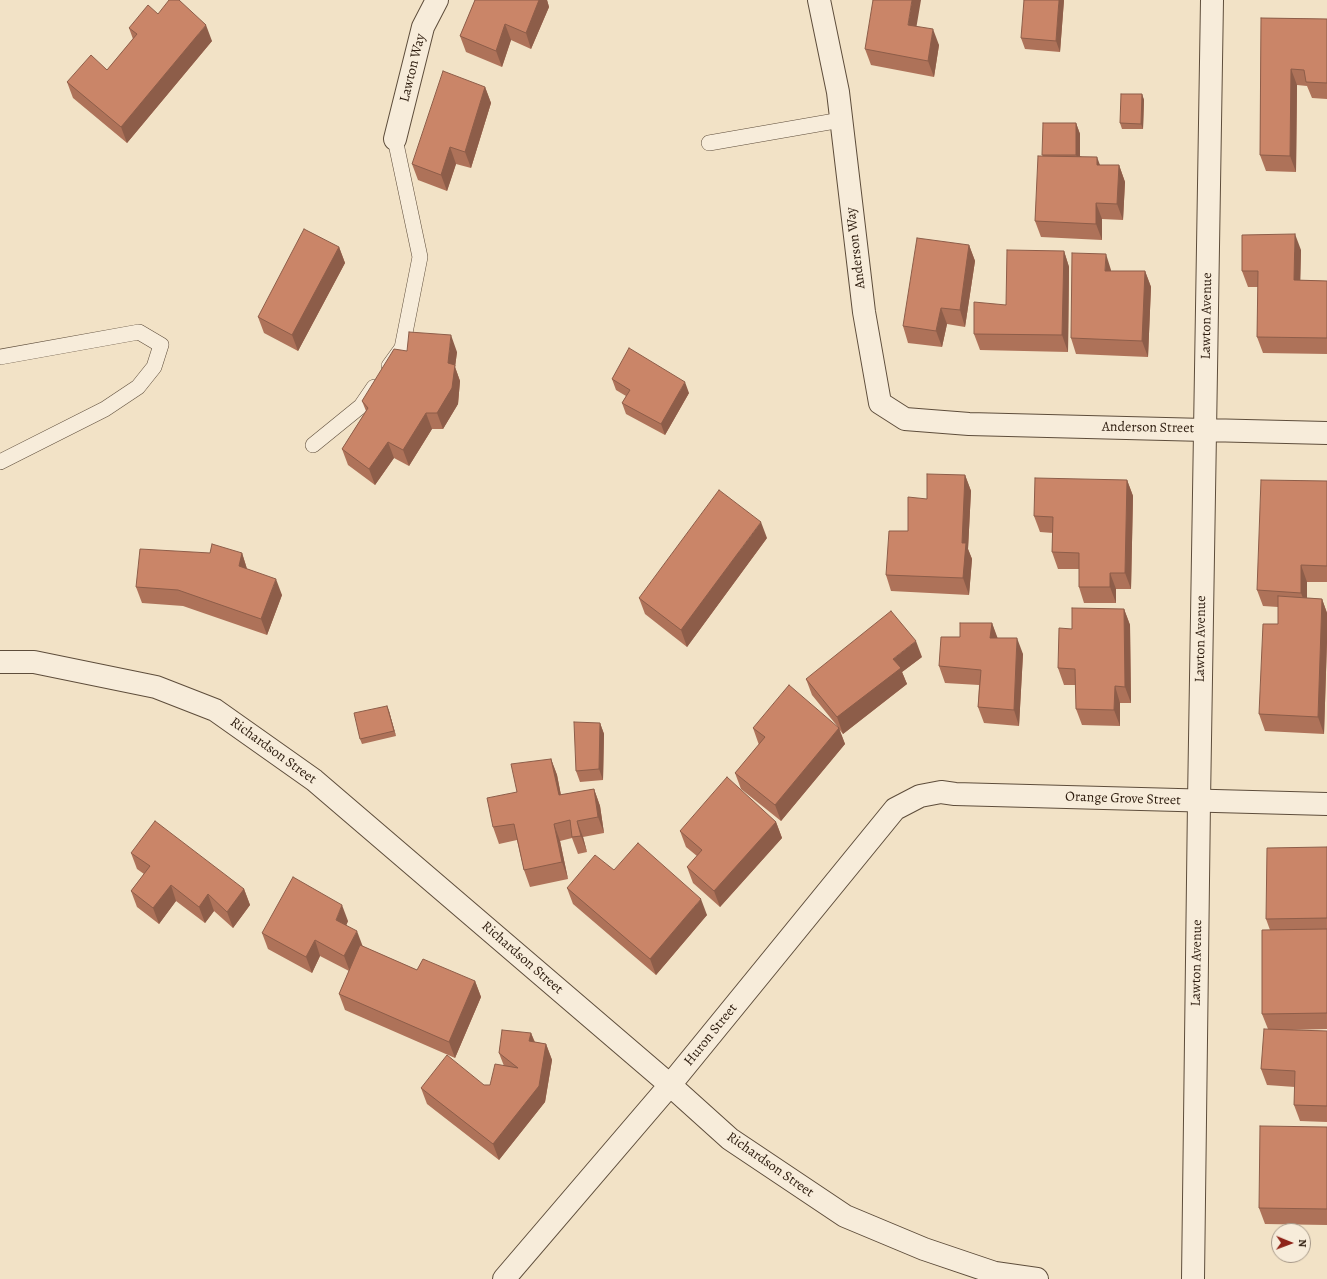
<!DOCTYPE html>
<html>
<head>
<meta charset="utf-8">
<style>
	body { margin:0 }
	#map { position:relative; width:1327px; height:1279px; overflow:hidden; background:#f2e2c6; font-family:Alegreya,serif }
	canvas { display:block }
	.north { position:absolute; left:1271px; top:1223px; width:40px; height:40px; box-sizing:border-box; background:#f7ecda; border:1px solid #a69888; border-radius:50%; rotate:91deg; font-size:11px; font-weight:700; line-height:16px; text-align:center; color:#2c1b0d }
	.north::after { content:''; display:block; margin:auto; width:14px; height:18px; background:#8f2418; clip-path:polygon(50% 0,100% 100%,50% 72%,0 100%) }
</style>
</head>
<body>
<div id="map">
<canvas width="1327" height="1279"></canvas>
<div class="north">N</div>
</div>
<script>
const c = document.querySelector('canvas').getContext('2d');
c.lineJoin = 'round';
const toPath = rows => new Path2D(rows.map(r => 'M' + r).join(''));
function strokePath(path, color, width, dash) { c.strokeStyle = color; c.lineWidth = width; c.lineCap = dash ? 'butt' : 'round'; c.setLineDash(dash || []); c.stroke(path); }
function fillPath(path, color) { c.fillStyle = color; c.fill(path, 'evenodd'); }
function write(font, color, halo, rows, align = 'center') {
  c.font = font + ' Alegreya,serif'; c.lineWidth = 3.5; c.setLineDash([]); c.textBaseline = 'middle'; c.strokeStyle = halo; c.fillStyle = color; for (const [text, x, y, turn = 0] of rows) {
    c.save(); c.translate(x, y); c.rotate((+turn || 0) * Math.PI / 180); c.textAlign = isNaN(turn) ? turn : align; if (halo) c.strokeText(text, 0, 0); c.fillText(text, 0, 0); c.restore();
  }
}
const service = toPath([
	[709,143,841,120],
	[0,357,139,332,161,345,154,367,138,387,105,409,0,462],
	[389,366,402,348,420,257,395,139],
	[313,445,361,406,374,387]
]);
const minor = toPath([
	[819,0,838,92,864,312,880,403,905,419,969,424,1205,430],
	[395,139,423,27,437,0],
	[0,662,34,662,156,687,215,710,314,780,670,1085,730,1139,845,1216,924,1249,995,1273,1037,1279],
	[504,1279,670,1085,895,809,920,796,941,792,955,794,1327,804]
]);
const tertiary = toPath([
	[1205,430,1327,433],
	[1193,1279,1199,801,1212,0]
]);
const wall = toPath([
	[475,0,547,0,549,7,531,49,511,40,502,67,466,52,460,36],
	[1064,0,1060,52,1025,49,1021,38],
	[158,14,212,41,127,143,73,98,67,82,107,70,133,39,129,28],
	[1261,18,1327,19,1327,99,1312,98,1307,86,1297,85,1296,172,1266,171,1260,155],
	[916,26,939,45,934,77,871,65,865,49],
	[485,87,491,103,471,168,456,164,447,191,418,180,412,164],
	[1142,94,1144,100,1143,129,1122,129,1120,123],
	[1076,123,1080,134,1080,156,1100,165,1119,165,1125,182,1123,220,1102,219,1102,240,1041,237,1035,221,1043,156,1042,155],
	[969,245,975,261,965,327,947,324,942,347,908,343,903,326],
	[339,247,345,263,298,351,264,333,258,317],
	[1301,250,1300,280,1327,281,1327,354,1263,353,1257,337,1258,287,1248,287,1242,271],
	[1064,251,1069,267,1068,352,980,350,974,334,1006,305],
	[1111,271,1145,271,1151,287,1148,357,1076,354,1071,338],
	[407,351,457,352,455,367,460,381,458,404,443,429,432,429,409,466,394,458,375,485,348,465,342,449,366,411,362,401],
	[612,379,689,393,665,435,626,414,622,403,626,396,616,390],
	[965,475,971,491,968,549,972,559,969,595,891,591,886,575,908,531,927,499],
	[1127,480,1133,496,1131,589,1116,589,1116,603,1084,603,1079,587,1079,569,1058,569,1052,552,1053,533,1040,532,1034,516],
	[1327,481,1327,582,1307,582,1307,598,1322,599,1327,613,1327,641,1324,734,1265,731,1259,714,1278,624,1278,607,1263,606,1257,590],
	[767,538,687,647,645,614,639,598],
	[210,553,242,553,247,569,282,595,267,635,183,606,142,603,136,587],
	[1124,609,1130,625,1131,703,1120,703,1120,726,1082,725,1076,709,1076,685,1064,685,1058,668,1072,629],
	[992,623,997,638,1023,654,1019,726,984,723,978,707,979,685,945,683,939,666,960,637],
	[922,657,902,672,907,684,843,734,839,729,845,744,781,821,741,789,735,773,759,745,753,728,838,727,812,695,806,679],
	[387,706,389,711,396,736,362,744,360,739],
	[600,723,604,734,603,780,580,782,576,771],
	[551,759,557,775,561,795,594,789,600,806,604,833,583,837,587,852,578,854,572,838,560,841,568,879,530,887,524,870,517,840,499,844,493,827,517,792],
	[776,822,782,838,720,907,693,883,687,867,697,856,686,847,680,831],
	[1327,847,1327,1029,1289,1030,1327,1031,1327,1122,1300,1121,1294,1105,1295,1087,1267,1085,1261,1069,1268,1029,1262,1014,1270,930,1266,919],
	[131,853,244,889,250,905,233,928,214,911,205,923,176,901,159,924,137,907,131,891,144,874,137,869],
	[614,870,707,915,656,975,573,904,567,888],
	[348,921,346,925,362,946,417,970,475,981,481,997,455,1058,345,1010,339,994,349,971,320,956,312,973,268,949,262,933],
	[531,1033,535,1042,546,1044,552,1060,545,1102,499,1160,427,1104,421,1088,490,1085,504,1066,499,1053],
	[1327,1127,1327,1225,1265,1224,1259,1208]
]);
const shadedWall = toPath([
	[539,0,547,0,549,7,531,49,526,33],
	[912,0,921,0,914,41,908,25],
	[1059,0,1064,0,1060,52,1056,41],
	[505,24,511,40,502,67,496,51],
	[206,25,212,41,127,143,121,127],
	[933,29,939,45,934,77,928,61],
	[1291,69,1297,85,1296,172,1290,156],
	[485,87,491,103,471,168,465,152],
	[1142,94,1144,100,1143,129,1141,124],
	[1076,123,1080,134,1080,166,1076,155],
	[450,147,456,164,447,191,441,175],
	[1097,157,1103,173,1097,165],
	[1119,165,1125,182,1123,220,1117,204],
	[1096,203,1102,219,1102,240,1096,224],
	[1295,234,1301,250,1300,296,1294,280],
	[969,245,975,261,965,327,960,310],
	[339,247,345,263,298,351,292,335],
	[1064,251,1069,267,1068,352,1062,335],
	[1106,254,1111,270,1111,287,1105,271],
	[1145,271,1151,287,1148,357,1142,341],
	[941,308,947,324,942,347,936,331],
	[451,335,457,352,455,367,460,381,458,404,443,429,437,413,448,363],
	[685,382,689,393,665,435,661,424],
	[426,413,432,429,409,466,403,450],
	[388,442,394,458,375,485,369,469],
	[965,475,971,491,968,549,972,559,969,595,963,578,962,543],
	[1127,480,1133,496,1131,589,1125,573],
	[761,522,767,538,687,647,681,630],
	[242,553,247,569,239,566],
	[1301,565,1307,582,1307,609,1301,593],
	[1110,573,1116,589,1116,603,1110,587],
	[276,579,282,595,267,635,261,619],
	[1322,599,1327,613,1327,641,1324,734,1318,717],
	[1124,609,1130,625,1131,703,1125,687],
	[992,623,998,639,990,638],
	[1017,638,1023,654,1019,726,1014,710],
	[916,641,922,657,902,672,907,684,843,734,837,717,893,659],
	[1115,686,1120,703,1120,726,1114,710],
	[387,706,389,711,396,736,394,731],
	[600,723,604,734,603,780,599,769],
	[839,728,845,744,781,821,775,805],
	[551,759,557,775,564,811,559,795],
	[594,789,600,806,604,833,598,817],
	[577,821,583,837,587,852,581,836],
	[776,822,782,838,720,907,714,891],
	[554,824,560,841,568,879,562,862],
	[171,885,176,901,159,924,153,908],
	[244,889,250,905,233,928,227,912],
	[208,894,214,911,205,923,199,907],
	[701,899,707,915,656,975,650,959],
	[342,905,348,921,342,936,336,920],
	[357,931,363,947,350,972,344,956],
	[315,940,320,956,312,973,306,957],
	[475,981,481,997,455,1058,449,1042],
	[531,1033,537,1049,529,1041],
	[546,1044,552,1060,545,1102,499,1160,493,1144]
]);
const building = toPath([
	[169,0,179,0,206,25,121,127,67,82,91,55,107,70,137,34,129,28,148,5,158,14,169,0],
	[475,0,539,0,526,33,505,24,496,51,460,36,475,0],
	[873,0,912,0,908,25,933,29,928,61,865,49,873,0],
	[1024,0,1059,0,1056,41,1021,38,1024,0],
	[1261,18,1327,19,1327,83,1306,82,1304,70,1291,69,1290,156,1260,155,1261,18],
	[443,71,485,87,465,152,450,147,441,175,412,164,443,71],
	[1121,94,1142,94,1141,124,1120,123,1121,94],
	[1043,123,1076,123,1076,155,1042,155,1043,123],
	[1038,156,1097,157,1097,165,1119,165,1117,204,1096,203,1096,224,1035,221,1038,156],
	[304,229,339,247,292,335,258,317,304,229],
	[1295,234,1294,280,1327,281,1327,338,1257,337,1258,271,1242,271,1242,235,1295,234],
	[917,238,969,245,960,310,941,308,936,331,903,326,917,238],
	[1007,250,1064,251,1062,335,974,334,974,302,1006,305,1007,250],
	[1072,253,1106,254,1105,271,1145,271,1142,341,1071,338,1072,253],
	[409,332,451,335,448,363,455,365,452,388,437,413,426,413,403,450,388,442,369,469,342,449,368,408,362,401,394,349,407,351,409,332],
	[629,348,685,382,661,424,622,403,630,390,612,379,629,348],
	[927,474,965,475,962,543,966,543,963,578,886,575,889,531,908,531,908,497,927,499,927,474],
	[1035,478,1127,480,1125,573,1110,573,1110,587,1079,587,1079,553,1052,552,1053,517,1034,516,1035,478],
	[1261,480,1327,481,1327,566,1301,565,1301,593,1257,590,1261,480],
	[719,490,761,522,681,630,639,598,719,490],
	[212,544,242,553,239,566,276,579,261,619,178,590,136,587,140,549,210,553,212,544],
	[1278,596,1322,599,1318,717,1259,714,1263,624,1278,624,1278,596],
	[1072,608,1124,609,1125,687,1115,686,1114,710,1076,709,1075,669,1058,668,1059,628,1072,629,1072,608],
	[891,611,916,641,893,659,901,668,837,717,806,679,891,611],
	[960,623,992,623,990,638,1017,638,1014,710,978,707,981,670,939,666,941,637,960,637,960,623],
	[789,685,839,728,775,805,735,773,765,737,753,728,789,685],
	[387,706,394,731,360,739,354,713,387,706],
	[574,722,600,723,599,769,576,771,574,722],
	[551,759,559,795,594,789,598,817,577,821,581,836,572,837,570,820,554,824,562,862,524,870,514,824,493,827,487,798,517,792,511,764,551,759],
	[727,777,776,822,714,891,687,867,702,850,680,831,727,777],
	[155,821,244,889,227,912,208,894,199,907,171,885,153,908,131,891,150,866,131,853,155,821],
	[638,843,701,899,650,959,567,888,595,855,614,870,638,843],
	[1327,847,1327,918,1266,919,1267,848,1327,847],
	[293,877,342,905,336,920,357,931,344,956,315,940,306,957,262,933,293,877],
	[1327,929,1327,1013,1262,1014,1262,930,1327,929],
	[360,945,417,970,423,959,475,981,449,1042,339,994,360,945],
	[1264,1029,1327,1031,1327,1106,1294,1105,1295,1071,1261,1069,1264,1029],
	[502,1030,531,1033,529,1041,546,1044,539,1086,493,1144,421,1088,447,1055,484,1085,490,1085,495,1064,518,1068,499,1053,502,1030],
	[1260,1126,1327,1127,1327,1209,1259,1208,1260,1126]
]);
const streetNames = [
	["Lawton Way",413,68,-76],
	["Anderson Way",856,248,-97],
	["Lawton Avenue",1207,316,-89],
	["Anderson Street",1148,428,1],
	["Lawton Avenue",1201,639,-89],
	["Richardson Street",273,751,36],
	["Orange Grove Street",1123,799,2],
	["Richardson Street",522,958,41],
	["Lawton Avenue",1197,963,-89],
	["Huron Street",711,1035,-51],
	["Richardson Street",770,1165,35]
];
strokePath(service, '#5e4d3b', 16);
strokePath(minor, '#5e4d3b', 24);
strokePath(tertiary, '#5e4d3b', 24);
strokePath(service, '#f7ecda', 15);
strokePath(minor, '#f7ecda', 22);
strokePath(tertiary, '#f7ecda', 22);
fillPath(wall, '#ae7259');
fillPath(shadedWall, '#8d5d49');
fillPath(building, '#ca8568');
strokePath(building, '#8d5d49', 1);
write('14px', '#2c1b0d', '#f7ecda', streetNames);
</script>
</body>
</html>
